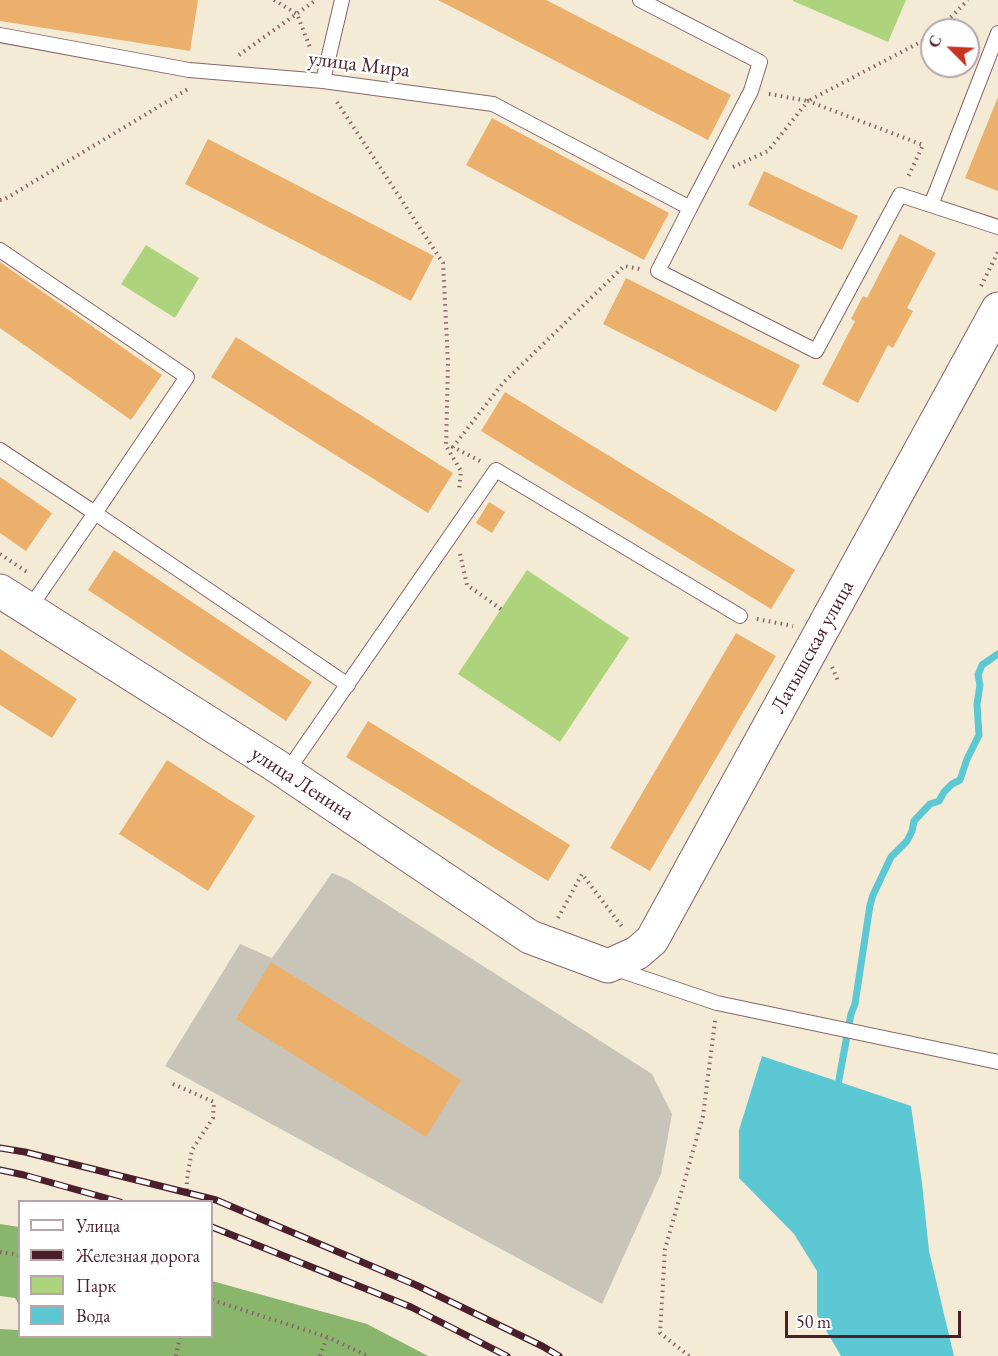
<!DOCTYPE html>
<html>
<head>
<meta charset="utf-8">
<style>
	body { margin:0 }
	#map { position:relative; width:998px; height:1356px; overflow:hidden; background:#f4ebd7; font-family:"EB Garamond",serif }
	canvas { display:block }
	.legend { position:absolute; left:18px; top:1200px; width:195px; height:138px; box-sizing:border-box; background:#fff; border:2px solid #b7a5aa; margin:0; padding:8px 10px; list-style:none; font-size:18px; color:#4a1f2b }
	.legend li { display:flex; align-items:center; gap:12px; height:30px }
	.legend b { width:30px; border:2px solid #b7a5aa }
	.north { position:absolute; left:920px; top:18px; width:60px; height:60px; box-sizing:border-box; background:#fff; border:2px solid #b7a5aa; border-radius:50%; rotate:294deg; font-size:16px; font-weight:700; line-height:24px; text-align:center; color:#4a1f2b }
	.north::after { content:''; display:block; margin:auto; width:21px; height:27px; background:#c8321e; clip-path:polygon(50% 0,100% 100%,50% 72%,0 100%) }
	.scale { position:absolute; left:785px; top:1311px; width:176px; height:27px; box-sizing:border-box; border:3px solid #4a1f2b; border-top:0; padding-left:8px; font-size:18px; line-height:21px; white-space:nowrap; color:#4a1f2b; -webkit-text-stroke:4px #fff; paint-order:stroke }
</style>
</head>
<body>
<div id="map">
<canvas width="998" height="1356"></canvas>
<ul class="legend">
<li><b style="height:8px;background:#fff"></b>Улица</li>
<li><b style="height:8px;background:#4a1f2b"></b>Железная дорога</li>
<li><b style="height:16px;background:#add37c"></b>Парк</li>
<li><b style="height:16px;background:#5cc8d4"></b>Вода</li>
</ul>
<div class="north">С</div>
<div class="scale">50 m</div>
</div>
<script>
const c = document.querySelector('canvas').getContext('2d');
c.lineJoin = 'round';
function fillPath(path, color) { c.fillStyle = color; c.fill(path, 'evenodd'); }
const toPath = rows => new Path2D(rows.map(r => 'M' + r).join(''));
function strokePath(path, color, width, dash) { c.strokeStyle = color; c.lineWidth = width; c.lineCap = dash ? 'butt' : 'round'; c.setLineDash(dash || []); c.stroke(path); }
function write(font, color, halo, rows, align = 'center') {
  c.font = font + ' "EB Garamond",serif'; c.lineWidth = 5; c.setLineDash([]); c.textBaseline = 'middle'; c.strokeStyle = halo; c.fillStyle = color; for (const [text, x, y, turn = 0] of rows) {
    c.save(); c.translate(x, y); c.rotate((+turn || 0) * Math.PI / 180); c.textAlign = isNaN(turn) ? turn : align; if (halo) c.strokeText(text, 0, 0); c.fillText(text, 0, 0); c.restore();
  }
}
const industrial = toPath([
	[332,873,347,879,652,1074,672,1114,661,1174,602,1304,165,1066,240,944,272,958]
]);
const green = toPath([
	[793,0,906,0,888,42,793,1],
	[146,245,199,278,175,318,121,284],
	[527,570,629,638,560,742,458,674]
]);
const forest = toPath([
	[0,1224,19,1227,19,1305,15,1298,0,1296],
	[212,1281,367,1324,428,1356,0,1356,0,1329,19,1330,20,1336,212,1336]
]);
const water = toPath([
	[762,1056,911,1106,922,1183,929,1251,954,1356,841,1356,817,1315,817,1271,794,1234,739,1178,739,1130]
]);
const stream = toPath([
	[837,1090,851,1014,855,1004,870,905,873,895,891,857,907,841,912,831,914,821,930,804,939,801,944,792,952,784,960,780,967,759,979,735,977,704,980,685,978,675,982,665,998,654]
]);
const building = toPath([
	[0,0,198,0,190,51,0,21],
	[438,0,546,0,731,95,708,140],
	[998,97,998,191,965,178],
	[492,118,669,213,644,260,466,165],
	[208,139,434,256,411,301,185,184],
	[764,171,858,216,842,250,748,205],
	[900,234,936,253,907,308,913,311,893,348,888,345,858,403,822,384,855,321,851,319,863,296,867,298],
	[0,262,162,375,131,420,0,328],
	[626,278,800,365,776,412,603,324],
	[236,337,453,473,428,513,211,377],
	[505,392,795,570,771,609,481,431],
	[0,477,52,513,26,551,0,533],
	[489,502,505,512,492,533,476,523],
	[114,550,312,682,286,721,88,590],
	[736,633,776,656,650,871,610,848],
	[0,649,77,699,52,738,0,705],
	[368,721,570,845,548,881,346,757],
	[167,760,255,816,208,891,119,834],
	[271,962,461,1080,426,1137,236,1019]
]);
const path = toPath([
	[274,0,297,14,311,50],
	[938,30,968,0],
	[239,55,316,0],
	[769,94,808,101,932,36],
	[337,102,443,263,448,363,446,446,461,471,459,490],
	[733,167,768,151,808,101,923,145,907,179],
	[0,200,5,199,188,89],
	[981,286,998,252],
	[480,461,453,447,503,383,624,266,640,269],
	[0,554,27,572],
	[460,554,467,585,501,609],
	[757,619,793,626],
	[832,667,839,683],
	[558,918,582,874,623,928],
	[173,1084,214,1102,213,1118,192,1150,187,1179,186,1202],
	[0,1252,20,1255],
	[212,1300,327,1337,368,1356],
	[176,1356,180,1336],
	[320,1356,327,1337],
	[689,1356,660,1333,665,1249,703,1116,715,1021]
]);
const service = toPath([
	[0,35,189,70,323,81,493,104,690,208,751,91,760,62,640,0],
	[323,81,342,0],
	[931,205,998,33],
	[690,208,658,271,816,351,900,195,998,227],
	[0,250,187,377,95,513,348,685],
	[0,450,95,513,29,609],
	[286,773,496,470,740,616],
	[616,969,717,1003,998,1062]
]);
const tertiary = toPath([
	[0,591,275,765,530,937,608,966,637,953,652,940,998,309]
]);
const rail = toPath([
	[0,1148,25,1152,216,1200,416,1285,542,1346,559,1356],
	[0,1170,24,1175,120,1202],
	[212,1227,411,1307,507,1356]
]);
const streetNames = [
	["улица Мира",359,65,7],
	["Латышская улица",813,647,-61],
	["улица Ленина",302,784,33]
];
fillPath(industrial, '#c8c4b8');
fillPath(green, '#add37c');
fillPath(forest, '#8ab56c');
fillPath(water, '#5cc8d4');
strokePath(stream, '#5cc8d4', 7);
fillPath(building, '#ebb06c');
strokePath(service, '#866667', 16);
strokePath(tertiary, '#866667', 35);
strokePath(path, '#866667', 4, [1.5, 4.5]);
strokePath(service, '#fff', 14);
strokePath(tertiary, '#fff', 33);
strokePath(rail, '#4a1f2b', 7);
strokePath(rail, '#fff', 4.5, [14]);
write('21px', '#4a1f2b', '#fff', streetNames);
</script>
</body>
</html>
